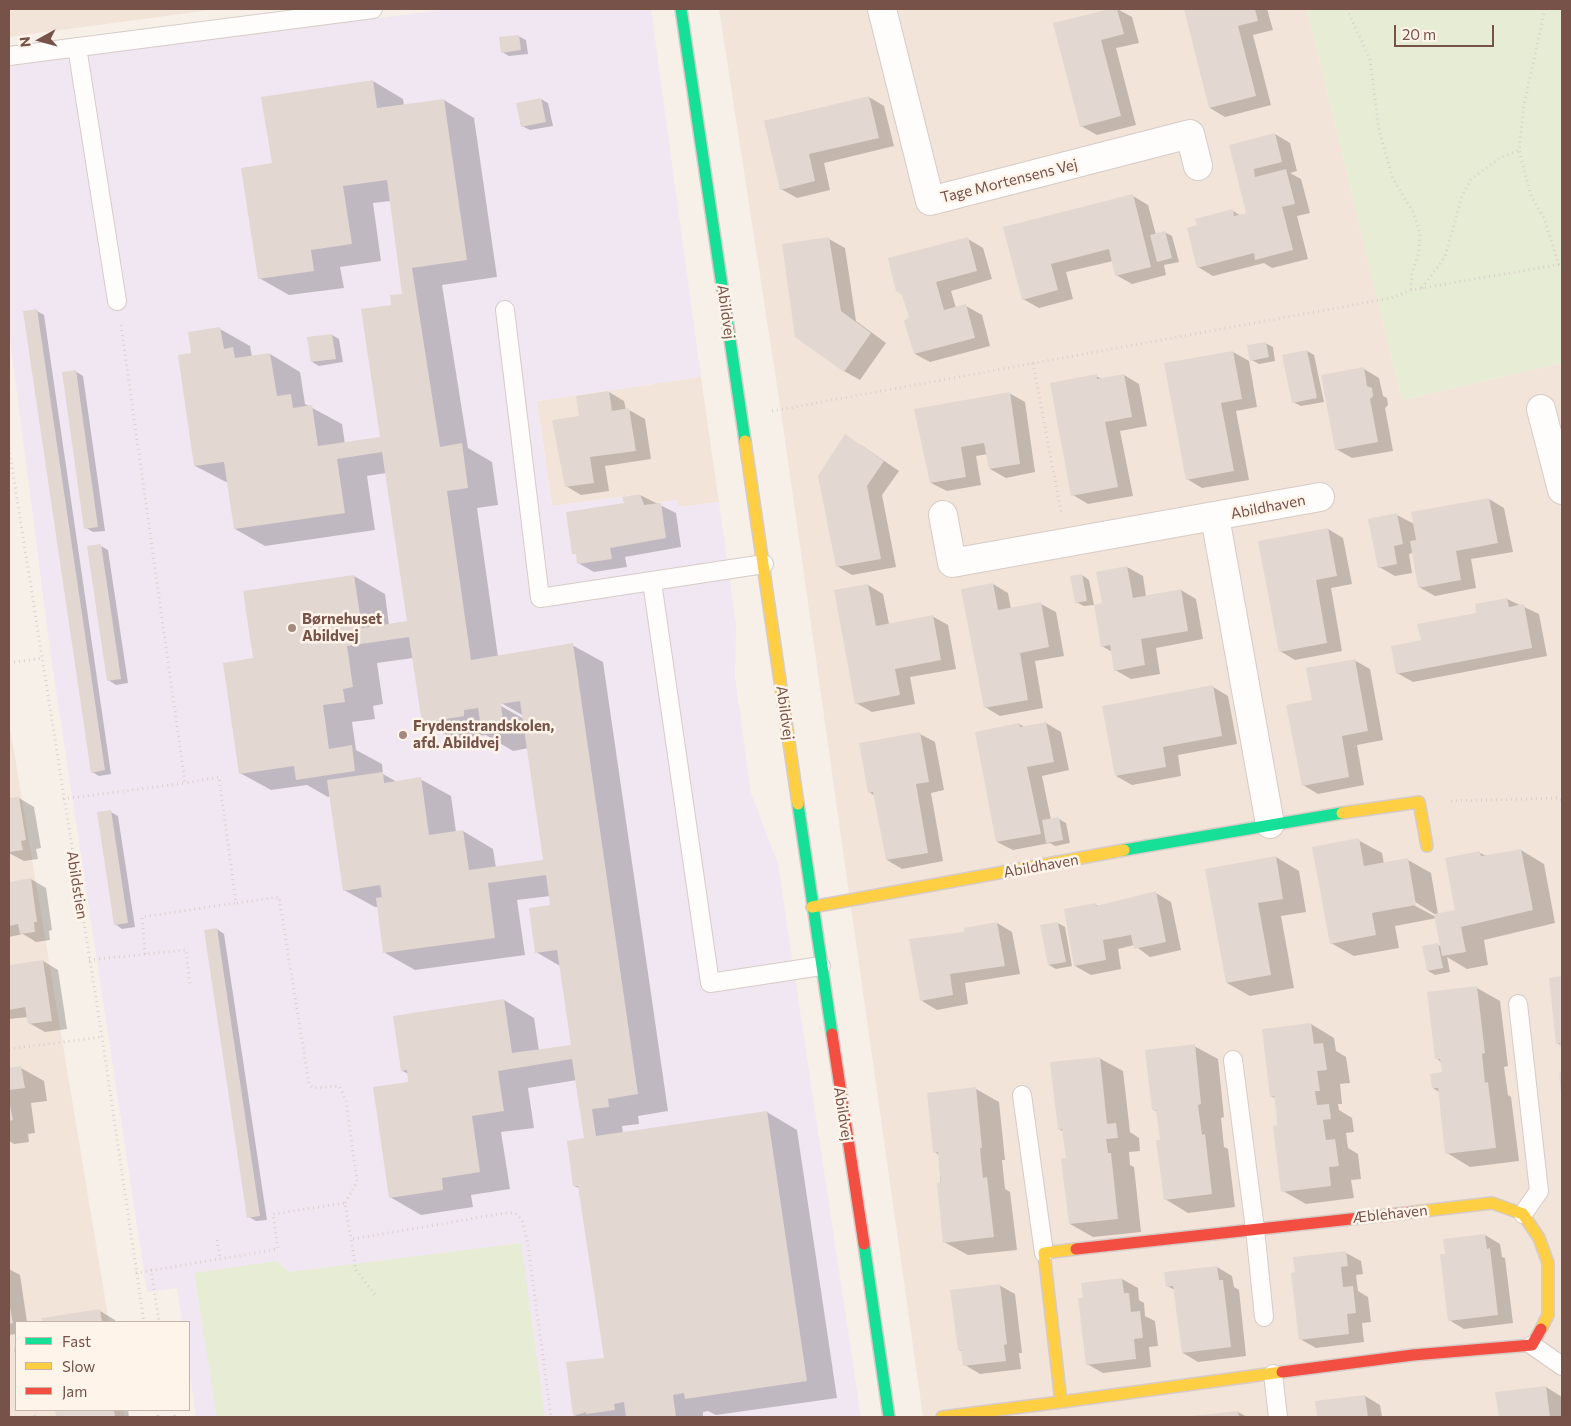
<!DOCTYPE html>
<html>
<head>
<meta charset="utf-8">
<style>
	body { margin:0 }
	#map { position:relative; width:1571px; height:1426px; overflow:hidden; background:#f7f0e9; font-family:Commissioner,sans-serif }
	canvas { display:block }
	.frame { position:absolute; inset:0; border:10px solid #765248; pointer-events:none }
	.legend { position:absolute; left:15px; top:1321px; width:175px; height:90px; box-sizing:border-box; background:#fff4ea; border:1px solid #c8b3a9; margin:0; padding:6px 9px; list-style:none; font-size:15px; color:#765248 }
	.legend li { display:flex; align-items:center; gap:10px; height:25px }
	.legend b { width:25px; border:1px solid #c8b3a9 }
	.north { position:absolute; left:15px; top:15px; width:50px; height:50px; -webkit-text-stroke:4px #fff4ea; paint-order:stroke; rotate:263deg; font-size:14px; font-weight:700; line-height:20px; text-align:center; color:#765248 }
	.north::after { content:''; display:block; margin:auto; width:18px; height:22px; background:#765248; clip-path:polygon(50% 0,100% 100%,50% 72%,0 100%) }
	.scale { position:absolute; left:1394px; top:25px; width:100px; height:22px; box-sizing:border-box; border:2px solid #765248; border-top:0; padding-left:6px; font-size:15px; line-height:18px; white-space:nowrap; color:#765248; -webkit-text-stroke:4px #fff4ea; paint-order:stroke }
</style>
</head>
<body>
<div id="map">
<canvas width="1571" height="1426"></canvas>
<div class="frame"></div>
<ul class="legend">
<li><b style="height:6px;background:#16e098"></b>Fast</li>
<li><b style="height:6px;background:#ffcf43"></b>Slow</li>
<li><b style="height:6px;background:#f24e42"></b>Jam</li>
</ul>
<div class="north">N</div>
<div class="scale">20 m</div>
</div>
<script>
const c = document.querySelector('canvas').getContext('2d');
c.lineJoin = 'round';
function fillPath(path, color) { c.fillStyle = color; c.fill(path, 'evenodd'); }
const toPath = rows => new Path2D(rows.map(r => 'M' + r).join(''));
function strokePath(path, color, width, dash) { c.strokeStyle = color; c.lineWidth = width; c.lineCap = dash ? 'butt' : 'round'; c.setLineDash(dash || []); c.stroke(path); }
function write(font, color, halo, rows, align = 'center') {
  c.font = font + ' Commissioner,sans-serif'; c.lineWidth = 5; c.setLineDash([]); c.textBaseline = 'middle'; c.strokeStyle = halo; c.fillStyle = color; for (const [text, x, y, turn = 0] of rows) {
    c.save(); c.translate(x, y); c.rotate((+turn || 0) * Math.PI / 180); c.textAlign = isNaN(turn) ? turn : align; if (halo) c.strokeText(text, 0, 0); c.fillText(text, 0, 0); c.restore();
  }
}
const residential = toPath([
	[9,9,218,9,9,37],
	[719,9,1307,9,1402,400,1562,363,1562,1417,923,1417,782,419],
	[701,377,719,502,678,507,677,500,644,505,640,494,552,506,537,401],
	[9,721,109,1322,16,1322,16,1410,123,1410,125,1417,9,1417]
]);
const education = toPath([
	[449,9,651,9,701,377,537,401,552,506,640,494,644,505,677,500,679,507,719,502,736,624,735,677,751,793,778,864,861,1417,196,1417,189,1367,189,1322,182,1322,177,1288,147,1292,51,657,9,332,9,65]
]);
const green = toPath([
	[1307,9,1562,9,1562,363,1402,400],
	[521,1243,545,1417,217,1417,194,1273,276,1261,289,1272]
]);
const shadow = toPath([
	[1117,9,1132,17,1139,43,1116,48,1136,125,1097,135,1081,126,1055,24],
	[1185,9,1267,9,1273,30,1253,35,1271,105,1225,117,1210,108],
	[518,36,526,40,528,54,509,56,502,52],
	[373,81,403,99,404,106,444,100,474,118,497,277,442,285,468,448,492,462,498,505,477,508,498,657,572,645,603,662,668,1111,638,1116,639,1124,622,1126,623,1133,767,1112,797,1130,837,1398,716,1415,708,1411,703,1412,703,1417,578,1417,574,1415,605,1359,579,1188,574,1186,586,1140,577,1080,528,1088,534,1128,501,1132,510,1189,471,1195,473,1207,421,1215,390,1197,410,1083,409,1074,402,1071,504,1000,534,1018,539,1051,572,1046,560,966,536,952,551,906,550,896,517,900,525,955,415,970,385,953,378,907,375,907,344,890,331,796,328,797,307,785,271,790,240,773,254,659,244,592,354,576,385,594,389,625,408,622,386,473,367,476,375,530,265,546,235,529,228,483,195,466,193,354,220,329,250,346,252,357,270,354,300,372,305,404,342,424,345,444,381,438,393,306,403,295,391,201,373,203,381,261,340,267,344,288,289,295,259,278,273,164],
	[413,658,423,722,453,739,486,735,513,751,529,748,545,861,496,868,493,849,463,831,456,832,451,796,420,779,397,782,383,774,382,764,356,750,352,722,375,719,373,706,383,704,377,663],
	[496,700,524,716,524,719,494,702],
	[869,97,884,106,894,146,824,163,830,190,797,198,781,189,765,121],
	[541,99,548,103,553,126,530,130,522,126],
	[1275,134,1290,143,1297,171,1290,173,1301,179,1310,213,1297,216,1308,259,1272,268,1264,263,1213,276,1198,267,1233,211,1241,216,1248,214,1231,146],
	[1133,196,1148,205,1156,235,1164,232,1172,236,1179,262,1164,265,1166,275,1132,284,1116,275,1113,261,1066,272,1073,299,1039,308,1023,299,1005,228],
	[829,239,845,248,856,321,886,343,860,380,844,371],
	[968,239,983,248,992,279,951,291,956,308,966,306,982,315,990,346,930,362,915,354,910,317,904,294],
	[37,311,44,315,111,774,99,776,92,772],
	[332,335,339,339,343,362,319,366,312,362],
	[1265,343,1273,347,1275,361,1259,364,1252,360],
	[1307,351,1314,355,1324,402,1301,406,1293,402],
	[1233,352,1249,361,1257,407,1236,411,1249,480,1202,488,1187,479,1165,364],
	[1364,369,1379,378,1383,396,1387,398,1388,405,1385,408,1393,451,1352,458,1336,449],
	[75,371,83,376,105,531,93,532,86,528],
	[1124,375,1139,384,1147,426,1120,431,1133,496,1088,504,1073,495,1096,376,1102,379],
	[609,392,624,401,626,410,629,410,645,419,651,459,605,466,609,491,581,495,566,486,580,417],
	[1009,393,1025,402,1035,472,1006,478,990,469,988,454,976,456,981,485,947,491,931,483,916,410],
	[861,445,899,471,882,495,896,567,852,575,837,566],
	[640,495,676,513,681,547,625,557,627,567,594,572,578,563,577,555,573,553],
	[1489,499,1504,508,1513,552,1471,559,1476,588,1435,596,1419,587,1413,553,1409,554,1412,573,1395,576,1379,567,1397,515,1414,524],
	[1328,529,1343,538,1352,584,1331,588,1342,651,1295,660,1280,651],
	[101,546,108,550,128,683,116,685,108,680],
	[1127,567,1143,576,1146,596,1181,590,1196,599,1203,639,1156,648,1160,674,1131,679,1115,670,1112,652,1102,646],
	[1082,575,1089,580,1094,605,1084,606,1076,602],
	[993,584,1008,593,1011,609,1041,604,1056,612,1064,656,1035,661,1043,708,1000,716,985,707],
	[868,585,883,594,889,624,932,616,948,625,956,669,910,677,915,704,872,712,856,703],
	[1507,599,1539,614,1547,656,1413,682,1397,673,1422,641],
	[1354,660,1370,669,1383,740,1357,745,1364,785,1318,794,1303,785,1314,701],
	[1213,687,1228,696,1237,744,1178,755,1181,776,1132,785,1116,776],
	[1046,723,1061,732,1069,770,1042,776,1051,820,1059,819,1066,823,1070,843,1055,846,1050,843,1013,850,997,842,1019,724,1025,727],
	[920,734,935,742,944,790,931,793,943,861,902,869,887,860,875,796,869,792],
	[19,798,34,807,41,848,36,849,38,859,24,861,9,853,9,799],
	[111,812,118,816,135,927,122,929,115,924],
	[1358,840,1382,853,1384,864,1408,860,1431,873,1438,914,1456,911,1480,853,1487,856,1521,850,1544,864,1555,923,1484,940,1488,965,1467,969,1447,957,1450,972,1435,975,1428,971,1438,945,1442,947,1437,918,1395,926,1399,948,1354,956,1331,943],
	[1412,900,1436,915,1436,917,1410,903],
	[1276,857,1299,871,1306,912,1281,916,1294,988,1250,996,1227,983],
	[31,879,46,888,52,930,49,931,50,940,36,942,23,934,9,937,9,883],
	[1156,893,1171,902,1181,950,1150,957,1134,945,1118,949,1121,969,1091,975,1075,966,1095,904,1099,907],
	[997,923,1012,932,1020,974,965,983,968,1004,937,1010,922,1001,966,933],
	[1058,923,1065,927,1072,966,1056,969,1049,965],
	[217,929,224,934,267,1220,256,1221,249,1217],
	[43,961,58,970,67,1029,45,1032,29,1023,28,1017,9,1019,9,966],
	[1562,978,1562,1050,1562,1046,1557,1043,1550,979],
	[1477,988,1500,1001,1508,1066,1504,1067,1508,1095,1511,1097,1519,1161,1470,1167,1447,1153,1439,1092,1433,1088,1443,1073,1441,1062,1436,1058],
	[1311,1024,1334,1038,1336,1051,1346,1057,1350,1083,1340,1084,1342,1104,1338,1104,1339,1110,1352,1118,1354,1132,1346,1133,1348,1148,1358,1154,1361,1179,1351,1180,1354,1198,1306,1204,1283,1191,1276,1099,1271,1096,1263,1030],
	[1194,1046,1218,1059,1224,1117,1221,1118,1224,1147,1228,1149,1235,1207,1188,1213,1165,1199,1158,1112,1154,1110],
	[1099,1058,1123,1071,1130,1132,1139,1138,1140,1151,1129,1152,1130,1165,1134,1167,1141,1232,1093,1237,1070,1224,1067,1159,1064,1132,1059,1129],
	[21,1068,44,1081,47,1101,31,1103,35,1133,28,1134,29,1142,14,1144,9,1141,9,1069],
	[976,1089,999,1102,1005,1160,1002,1160,1005,1189,1010,1192,1017,1250,968,1255,944,1242,939,1155,935,1152],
	[1485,1235,1500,1244,1502,1257,1505,1258,1513,1323,1464,1329,1449,1320,1446,1255],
	[1346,1253,1361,1261,1363,1274,1356,1275,1358,1291,1368,1297,1371,1322,1362,1323,1364,1342,1316,1348,1300,1339],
	[1217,1267,1232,1276,1234,1287,1239,1290,1246,1356,1198,1362,1183,1353,1175,1290,1167,1286],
	[9,1269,20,1275,27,1322,16,1322,16,1334,9,1335],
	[1122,1279,1138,1288,1139,1300,1144,1303,1145,1316,1155,1321,1158,1346,1149,1347,1151,1367,1103,1373,1087,1364],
	[999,1285,1015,1294,1022,1353,1019,1353,1021,1369,980,1374,965,1365,963,1352,959,1350],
	[100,1311,115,1320,116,1322,43,1322,43,1319],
	[1546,1387,1562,1397,1562,1417,1500,1417,1497,1393],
	[1365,1396,1380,1405,1382,1417,1318,1417,1316,1402],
	[56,1410,128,1410,129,1417,57,1417],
	[1238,1412,1247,1417,1193,1417]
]);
const building = toPath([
	[1110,9,1117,9,1124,34,1101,40,1121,116,1080,127,1053,23],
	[1184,9,1255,9,1258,21,1238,26,1256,96,1209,108],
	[519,35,521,50,501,53,499,37],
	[373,80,377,108,444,99,467,260,412,268,440,447,462,443,468,488,447,491,471,660,573,643,638,1094,608,1099,609,1107,592,1109,596,1136,767,1111,807,1381,685,1399,684,1393,673,1395,676,1417,626,1417,624,1402,614,1404,615,1410,586,1414,586,1412,573,1416,566,1362,604,1358,578,1186,573,1186,567,1141,584,1138,572,1059,498,1071,504,1111,472,1116,480,1172,442,1178,443,1190,389,1198,373,1087,408,1082,407,1070,401,1071,393,1016,504,999,512,1053,571,1045,557,950,535,953,529,908,550,905,546,875,488,883,495,938,383,953,376,898,382,897,380,885,343,891,327,780,383,772,384,783,421,777,429,835,463,830,469,870,543,860,520,701,501,704,504,731,482,734,478,708,464,710,464,716,422,723,409,637,347,646,353,687,343,689,345,702,323,705,329,749,352,745,355,771,296,780,294,766,239,774,223,663,253,658,243,591,354,575,362,628,407,621,382,452,337,459,345,513,234,529,224,462,194,466,178,355,191,353,188,332,220,327,224,349,233,347,235,358,270,353,277,396,291,394,293,408,312,405,318,446,380,437,361,309,391,305,390,295,402,294,387,180,343,186,352,244,311,250,314,271,258,279,241,168,272,163,261,97],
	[869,96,879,138,809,154,815,181,780,190,764,121],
	[541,98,546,122,521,127,516,103],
	[1275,133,1282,162,1254,169,1255,177,1286,169,1295,204,1282,207,1293,250,1255,260,1254,253,1197,268,1187,228,1197,225,1195,219,1233,209,1234,216,1246,213,1229,145],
	[1133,194,1151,267,1115,276,1109,249,1051,264,1058,290,1022,300,1003,227],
	[1165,231,1172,258,1157,262,1150,235],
	[829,237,841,311,871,333,844,372,795,337,782,244],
	[968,237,977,271,936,282,944,310,966,304,975,338,914,354,904,321,909,317,902,295,896,291,888,258],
	[37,309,105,770,91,773,23,311],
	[332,334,336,359,311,362,307,337],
	[1266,342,1269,357,1250,361,1247,345],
	[1307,350,1317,398,1292,403,1282,355],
	[1233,351,1242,399,1221,403,1234,471,1186,480,1164,363],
	[1364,367,1367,386,1372,388,1373,396,1370,399,1378,442,1335,450,1321,375],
	[76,370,98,527,84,529,62,372],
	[1097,374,1097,379,1124,374,1132,417,1105,422,1118,487,1071,496,1050,383],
	[609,391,612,411,629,408,636,451,590,457,594,483,565,487,552,420,579,416,576,396],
	[1010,392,1020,464,989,469,984,443,961,447,966,477,930,483,914,409],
	[845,434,884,461,867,486,881,559,836,567,818,476],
	[640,494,644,505,661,503,666,538,610,548,612,559,577,564,576,554,572,554,566,512,624,503,622,497],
	[1489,498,1498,543,1456,551,1461,580,1418,588,1410,541,1416,540,1411,512],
	[1397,513,1403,544,1394,546,1397,564,1378,568,1368,519],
	[1328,528,1337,576,1316,580,1327,643,1279,652,1258,541],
	[101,544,121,679,107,681,87,546],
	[1127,566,1133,598,1181,589,1188,631,1141,639,1145,665,1114,671,1110,645,1101,647,1094,605,1102,603,1096,572],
	[1082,574,1087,601,1075,603,1070,576],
	[993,583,998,610,1041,602,1049,647,1020,653,1028,700,984,708,961,589],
	[868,584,876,626,933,615,941,660,895,669,900,695,855,704,834,590],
	[1507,598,1509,607,1524,604,1532,648,1396,674,1391,646,1421,640,1417,624,1476,613,1475,604],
	[1355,659,1368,731,1342,736,1349,777,1302,786,1286,705,1312,700,1306,668],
	[1213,685,1222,736,1163,747,1166,767,1115,776,1102,706],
	[1046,722,1054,762,1027,767,1041,834,996,842,975,732,1019,723,1020,727],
	[920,732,929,782,916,784,928,853,886,860,873,792,868,793,859,743],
	[19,797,26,840,21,841,23,850,9,852,9,798],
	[111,810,128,923,114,925,97,812],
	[1059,817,1063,840,1046,843,1042,820],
	[1359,838,1364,866,1408,858,1416,905,1372,913,1376,935,1330,944,1312,847],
	[1521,849,1533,910,1461,927,1466,952,1442,956,1434,914,1455,910,1445,858,1480,851,1481,856],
	[1276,856,1283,899,1258,903,1271,975,1226,983,1205,869],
	[31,878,37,922,34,922,35,932,20,934,18,924,9,926,9,882],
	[1156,891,1166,942,1134,949,1131,935,1103,940,1106,960,1074,966,1064,909,1095,903,1096,906],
	[997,922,1005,966,950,974,953,995,920,1001,909,939,964,932,964,928],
	[1058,922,1066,962,1048,965,1040,925],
	[217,928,260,1216,247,1218,204,930],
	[1438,943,1443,968,1427,971,1422,946],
	[43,960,52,1021,28,1024,25,1007,9,1010,9,965],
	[1562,976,1562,1050,1561,1050,1560,1043,1556,1044,1549,978],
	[1477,986,1485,1053,1482,1054,1485,1083,1488,1082,1496,1148,1445,1154,1438,1088,1432,1088,1430,1074,1442,1072,1440,1059,1435,1059,1427,992],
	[1311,1023,1314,1044,1323,1043,1327,1070,1317,1071,1320,1091,1315,1091,1317,1105,1329,1104,1331,1119,1323,1120,1326,1140,1335,1139,1339,1166,1329,1167,1331,1186,1281,1192,1273,1126,1277,1125,1276,1110,1274,1096,1270,1097,1262,1029],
	[1195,1044,1201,1104,1198,1105,1202,1135,1205,1134,1212,1194,1164,1200,1156,1140,1160,1140,1156,1110,1152,1110,1145,1050],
	[1100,1057,1107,1124,1116,1123,1118,1138,1106,1139,1108,1153,1111,1153,1118,1219,1069,1224,1061,1159,1066,1158,1062,1129,1058,1130,1050,1062],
	[21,1066,25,1088,9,1090,9,1068],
	[1562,1072,1562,1093,1561,1093,1559,1073],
	[976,1087,982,1148,980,1148,983,1178,987,1177,994,1237,943,1243,937,1183,941,1182,940,1174,938,1152,933,1153,927,1093],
	[9,1100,13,1120,9,1121],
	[1485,1234,1487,1249,1490,1248,1498,1315,1448,1321,1440,1254,1445,1254,1443,1239],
	[1346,1251,1348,1266,1341,1267,1343,1287,1353,1286,1356,1313,1347,1314,1349,1334,1299,1340,1291,1273,1295,1272,1293,1257],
	[1217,1266,1219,1280,1223,1280,1231,1347,1182,1353,1173,1286,1166,1287,1164,1272],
	[1122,1278,1124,1293,1129,1293,1131,1312,1140,1311,1143,1338,1134,1339,1136,1359,1086,1365,1078,1298,1083,1298,1081,1283],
	[1000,1284,1007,1344,1004,1345,1006,1361,963,1366,961,1350,958,1350,950,1290],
	[9,1302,13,1323,9,1324],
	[100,1309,102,1322,42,1322,42,1318],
	[1546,1386,1550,1417,1499,1417,1495,1392],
	[1365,1395,1368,1417,1317,1417,1315,1401],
	[55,1410,114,1410,115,1417,56,1417],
	[1238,1411,1239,1417,1193,1417,1192,1416]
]);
const path = toPath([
	[1347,9,1370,60,1379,130,1393,179,1413,212,1420,233,1419,251,1412,274,1411,290],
	[1545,9,1524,105,1519,150,1531,196,1544,218,1559,265],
	[1422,288,1445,257,1462,196,1471,179,1500,158,1519,150],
	[121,325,185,783,219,777,236,903,279,897,309,1084,313,1088,339,1086,346,1100,357,1182,345,1203],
	[1033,363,1061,512],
	[772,411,1391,298,1411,290,1562,264],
	[9,448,102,1037,144,1322],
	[9,663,42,658],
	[63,799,185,783],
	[1451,801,1559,798,1562,800],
	[145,954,142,917,236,903],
	[89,960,186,950,190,985],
	[9,1049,102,1037],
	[353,1239,505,1213,515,1213,522,1220,527,1239,551,1417],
	[217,1240,220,1258],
	[151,1269,159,1322],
	[136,1273,278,1249,273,1214,345,1203,356,1270,376,1296],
	[9,1351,16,1350],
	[33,1410,35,1417],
	[157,1410,158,1417],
	[173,1410,175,1417]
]);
const lane = toPath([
	[77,47,117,301],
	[9,56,373,9],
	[505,310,540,598,764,564],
	[652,582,710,983,821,966],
	[1518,1004,1539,1191,1523,1214],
	[1233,1060,1255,1229,1264,1317],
	[1022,1095,1044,1253],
	[1532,1345,1562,1366],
	[1273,1374,1278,1417]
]);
const street = toPath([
	[882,9,930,201,1190,134,1198,166],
	[1541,409,1562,490],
	[943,515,952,563,1320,497],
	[1215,517,1270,824]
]);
const fast = toPath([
	[681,9,745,441],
	[798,804,832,1034],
	[1124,850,1342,813],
	[864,1244,889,1417]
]);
const slow = toPath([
	[745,441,798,804],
	[1342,813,1419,802,1427,846],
	[812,907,1124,850],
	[1415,1212,1492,1203,1523,1214,1539,1238,1548,1263,1548,1315,1541,1329],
	[1061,1402,1282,1372],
	[942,1417,1061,1402,1044,1253,1076,1249]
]);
const jam = toPath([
	[832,1034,864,1244],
	[1076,1249,1415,1212],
	[1282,1372,1413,1355,1532,1345,1541,1329]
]);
const markers = [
	[292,628,5,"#a38980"],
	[403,735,5,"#a38980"]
];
const streetNames = [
	["Tage Mortensens Vej",1009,181,-14],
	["Abildvej",726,312,82],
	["Abildhaven",1268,507,-11],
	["Abildvej",785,713,82],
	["Abildhaven",1041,866,-10],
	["Abildstien",77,885,81],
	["Abildvej",843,1114,81],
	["Æblehaven",1390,1214,-6]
];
const poiNames = [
	["Børnehuset",302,619],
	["Abildvej",302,636],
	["Frydenstrandskolen,",413,726],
	["afd. Abildvej",413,743]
];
fillPath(residential, '#f3e4d9');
fillPath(education, '#f1e7f2');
fillPath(green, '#e6edd4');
fillPath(shadow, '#0003');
fillPath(building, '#e3d7d1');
strokePath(lane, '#d6cbc6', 20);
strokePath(street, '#d6cbc6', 30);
strokePath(fast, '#d6cbc6', 14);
strokePath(slow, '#d6cbc6', 14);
strokePath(jam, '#d6cbc6', 14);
strokePath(path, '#dad0cc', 3, [1, 4]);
strokePath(lane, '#fefdfc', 18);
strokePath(street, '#fefdfc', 28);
strokePath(fast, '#16e098', 11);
strokePath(slow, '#ffcf43', 11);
strokePath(jam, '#f24e42', 11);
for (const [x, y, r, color] of markers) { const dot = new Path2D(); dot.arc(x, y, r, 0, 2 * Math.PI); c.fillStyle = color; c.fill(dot); strokePath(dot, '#fff4ea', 2); }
write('15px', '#765248', '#fff4ea', streetNames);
write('bold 15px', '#765248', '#fff4ea', poiNames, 'left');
</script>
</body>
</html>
